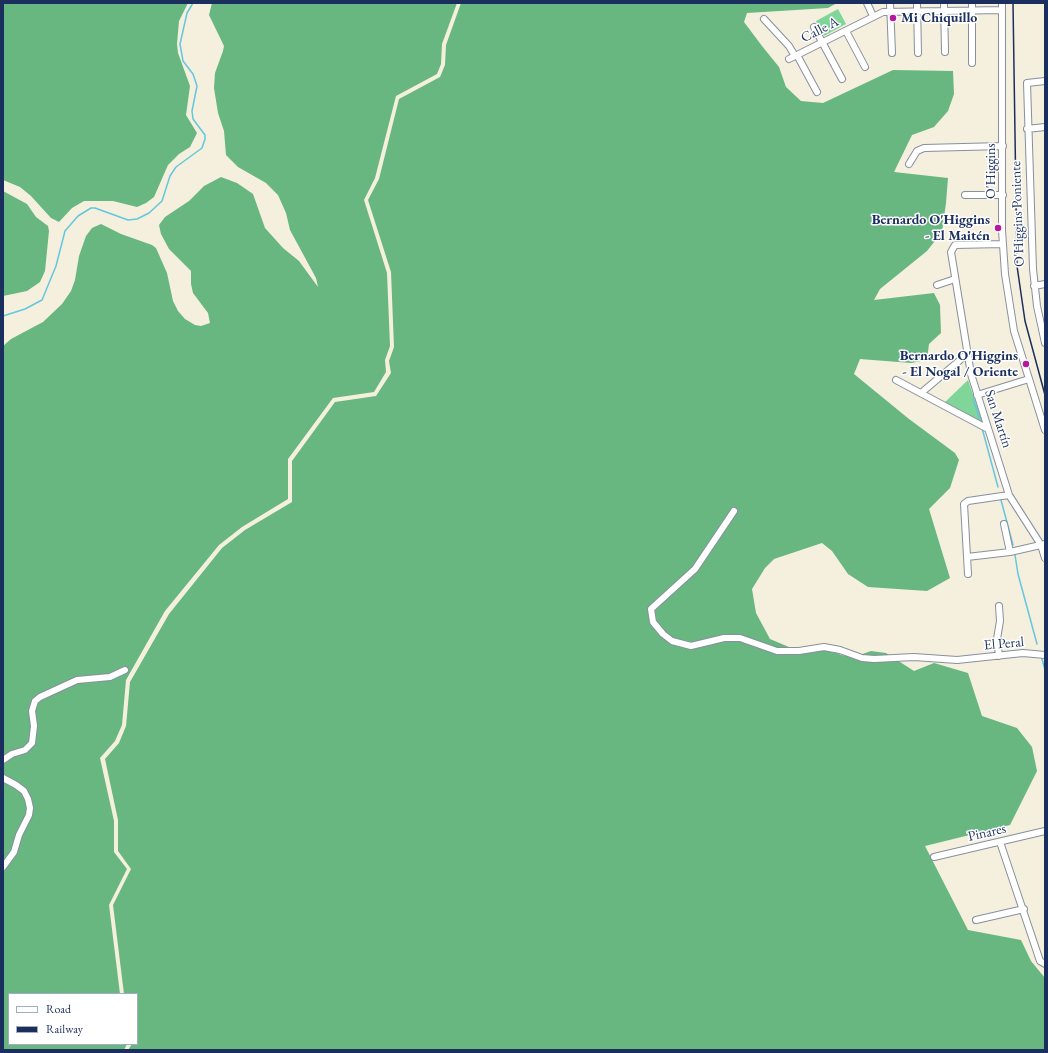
<!DOCTYPE html>
<html>
<head>
<meta charset="utf-8">
<style>
	body { margin:0 }
	#map { position:relative; width:1048px; height:1053px; overflow:hidden; background:#f5efdd; font-family:"EB Garamond",serif }
	canvas { display:block }
	.frame { position:absolute; inset:0; border:4px solid #1b2f5e; pointer-events:none }
	.legend { position:absolute; left:8px; top:993px; width:130px; height:52px; box-sizing:border-box; background:#fff; border:1px solid #a4acbf; margin:0; padding:5px 7px; list-style:none; font-size:12px; color:#1b2f5e }
	.legend li { display:flex; align-items:center; gap:8px; height:20px }
	.legend b { width:20px; border:1px solid #a4acbf }
</style>
</head>
<body>
<div id="map">
<canvas width="1048" height="1053"></canvas>
<div class="frame"></div>
<ul class="legend">
<li><b style="height:5px;background:#fff"></b>Road</li>
<li><b style="height:5px;background:#1b2f5e"></b>Railway</li>
</ul>
</div>
<script>
const c = document.querySelector('canvas').getContext('2d');
c.lineJoin = 'round';
function fillPath(path, color) { c.fillStyle = color; c.fill(path, 'evenodd'); }
const toPath = rows => new Path2D(rows.map(r => 'M' + r).join(''));
function strokePath(path, color, width, dash) { c.strokeStyle = color; c.lineWidth = width; c.lineCap = dash ? 'butt' : 'round'; c.setLineDash(dash || []); c.stroke(path); }
function write(font, color, halo, rows, align = 'center') {
  c.font = font + ' "EB Garamond",serif'; c.lineWidth = 3; c.setLineDash([]); c.textBaseline = 'middle'; c.strokeStyle = halo; c.fillStyle = color; for (const [text, x, y, turn = 0] of rows) {
    c.save(); c.translate(x, y); c.rotate((+turn || 0) * Math.PI / 180); c.textAlign = isNaN(turn) ? turn : align; if (halo) c.strokeText(text, 0, 0); c.fillText(text, 0, 0); c.restore();
  }
}
const green = toPath([
	[838,9,846,24,824,36,816,21],
	[968,380,983,423,944,403]
]);
const forest = toPath([
	[3,3,188,3,179,21,177,44,178,53,190,86,186,115,197,133,190,147,179,154,168,165,154,197,146,203,137,207,113,201,84,201,72,208,59,222,51,218,31,196,20,187,3,180],
	[212,3,457,3,442,44,441,64,437,74,396,96,375,178,364,200,387,273,390,346,385,360,386,372,374,392,333,398,288,459,288,499,242,527,219,545,165,611,126,680,122,725,115,741,100,758,114,821,114,852,127,869,109,905,120,994,9,994,9,1044,127,1044,124,1050,3,1050,3,346,11,339,43,322,62,304,71,291,75,280,79,256,86,236,92,228,101,224,121,234,152,245,156,248,167,273,173,301,178,311,185,319,195,325,201,326,210,323,208,313,193,293,191,284,191,271,169,249,161,234,159,225,165,217,189,201,204,186,221,177,237,183,253,194,265,228,283,248,299,261,318,287,316,278,290,230,286,213,278,195,266,183,238,167,226,155,224,131,218,113,214,88,215,73,223,51,224,46,209,15],
	[461,3,837,3,828,8,747,13,744,22,762,46,779,67,786,87,801,101,823,103,893,70,953,71,954,94,948,111,934,127,912,135,894,172,948,178,946,203,942,232,927,251,880,289,874,300,934,293,940,305,941,333,929,344,927,360,911,363,860,359,854,374,909,419,955,453,959,460,950,488,929,509,950,578,927,591,868,587,848,574,832,551,822,543,774,559,765,568,752,589,756,613,770,639,796,650,822,646,841,655,854,657,871,651,886,653,914,671,934,663,968,673,982,716,1017,728,1032,747,1037,771,1010,825,925,846,968,930,1021,940,1031,961,1045,978,1045,1050,128,1050,132,1044,137,1044,137,994,124,994,113,905,131,869,118,851,118,820,105,759,119,743,126,726,130,682,169,614,222,548,245,530,292,502,292,461,335,402,376,396,391,373,389,361,394,347,391,272,368,200,379,179,399,99,440,77,445,65,446,45],
	[3,191,27,204,36,217,48,226,49,231,45,271,40,282,27,291,3,296]
]);
const stream = toPath([
	[3,316,25,309,42,300,56,266,65,231,78,216,91,208,95,208,128,220,137,219,149,213,162,201,170,176,176,167,202,148,205,139,205,135,193,119,192,111,197,86,193,74,183,61,180,44,187,13,193,3],
	[973,399,980,420],
	[982,428,998,487],
	[1001,500,1013,545],
	[1015,555,1018,574,1037,644],
	[1042,659,1045,670]
]);
const minor = toPath([
	[867,3,873,16],
	[890,3,892,53],
	[917,3,918,53],
	[944,3,945,52],
	[972,3,972,63],
	[1002,3,1002,230,1005,274,1014,331,1045,430],
	[764,19,789,46,795,56],
	[814,27,842,79],
	[846,31,865,67],
	[797,55,817,92],
	[789,59,883,12,1002,10],
	[1045,81,1027,83,1033,269,1037,306,1045,343],
	[1027,129,1045,127],
	[909,164,917,151,924,148,1003,146],
	[965,195,1003,195],
	[1003,244,955,245,951,252,971,374,1009,495,1041,545,1045,558],
	[937,285,955,279],
	[1034,286,1045,284],
	[896,380,988,429],
	[921,393,966,355],
	[977,395,1029,379],
	[734,511,695,569,651,609,653,622,663,634,672,641,691,646,724,638,740,638,777,651,799,651,824,647,840,650,862,658,874,659,914,657,957,660,1023,653,1045,655],
	[1004,524,1010,552],
	[967,557,1010,552,1045,544],
	[968,574,964,504,968,501,1009,495],
	[999,656,997,639,1000,621,999,606],
	[3,760,12,754,25,750,32,743,34,726,32,711,35,701,40,697,77,680,110,677,125,670],
	[3,778,16,785,24,791,28,799,30,808,29,815,19,835,14,852,3,867],
	[1000,842,1040,961,1045,964],
	[934,857,1045,831],
	[976,920,1024,909]
]);
const rail = toPath([
	[1013,3,1017,266,1025,321,1045,395]
]);
const markers = [
	[893,18,4,"#b5179e"],
	[998,228,4,"#b5179e"],
	[1026,364,4,"#b5179e"]
];
const poiNames = [
	["Mi Chiquillo",901,18,"left"],
	["Bernardo O'Higgins",990,220],
	["- El Maitén",990,236],
	["Bernardo O'Higgins",1018,356],
	["- El Nogal / Oriente",1018,372]
];
const streetNames = [
	["Calle A",820,30,-27],
	["O'Higgins",991,171,-90],
	["O'Higgins Poniente",1018,214,-92],
	["San Martín",998,419,72],
	["El Peral",1004,644,-5],
	["Pinares",987,833,-13]
];
fillPath(green, '#80d598');
fillPath(forest, '#68b680');
strokePath(stream, '#62c7df', 1.5);
strokePath(minor, '#888f9e', 8);
strokePath(minor, '#fff', 6);
strokePath(rail, '#1b2f5e', 1.5);
for (const [x, y, r, color] of markers) { const dot = new Path2D(); dot.arc(x, y, r, 0, 2 * Math.PI); c.fillStyle = color; c.fill(dot); strokePath(dot, '#fff', 1.5); }
write('bold 14px', '#1b2f5e', '#fff', poiNames, 'right');
write('14px', '#1b2f5e', '#fff', streetNames);
</script>
</body>
</html>
